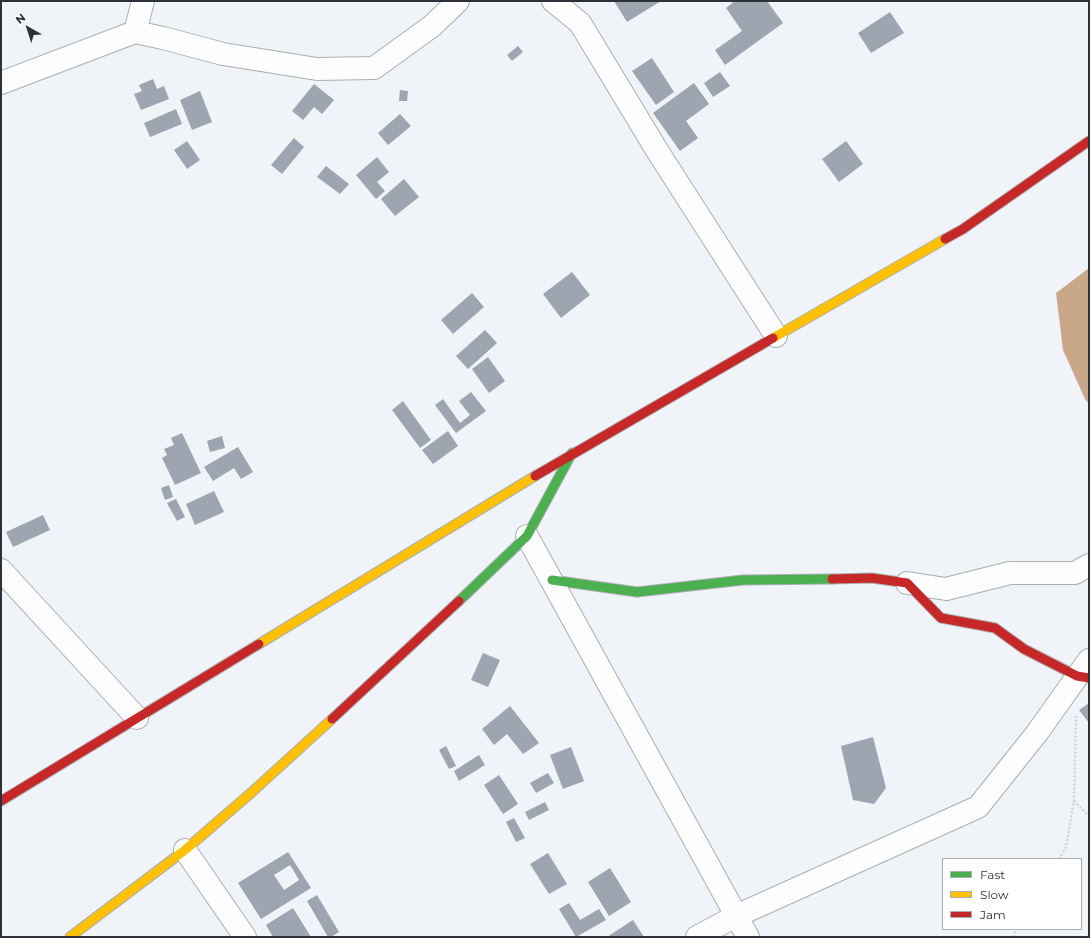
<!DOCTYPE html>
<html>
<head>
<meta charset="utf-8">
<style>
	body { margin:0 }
	#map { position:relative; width:1090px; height:938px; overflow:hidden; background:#f0f3f8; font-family:Montserrat,sans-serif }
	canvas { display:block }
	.frame { position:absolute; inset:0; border:2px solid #2c323a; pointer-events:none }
	.legend { position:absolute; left:942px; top:858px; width:140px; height:72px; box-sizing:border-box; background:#fff; border:1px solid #abadb0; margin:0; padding:5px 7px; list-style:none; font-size:12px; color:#2c323a }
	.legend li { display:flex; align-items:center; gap:8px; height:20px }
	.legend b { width:20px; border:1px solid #abadb0 }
	.north { position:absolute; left:8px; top:8px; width:40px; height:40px; -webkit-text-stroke:3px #fff; paint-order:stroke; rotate:321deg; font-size:11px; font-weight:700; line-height:16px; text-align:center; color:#2c323a }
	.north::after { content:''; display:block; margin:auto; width:14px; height:18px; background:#2c323a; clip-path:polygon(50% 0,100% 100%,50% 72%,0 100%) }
</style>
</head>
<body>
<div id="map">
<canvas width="1090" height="938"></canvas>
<div class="frame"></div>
<ul class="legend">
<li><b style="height:5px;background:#4caf50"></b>Fast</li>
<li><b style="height:5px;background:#ffc107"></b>Slow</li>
<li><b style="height:5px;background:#c62828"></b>Jam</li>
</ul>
<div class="north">N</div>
</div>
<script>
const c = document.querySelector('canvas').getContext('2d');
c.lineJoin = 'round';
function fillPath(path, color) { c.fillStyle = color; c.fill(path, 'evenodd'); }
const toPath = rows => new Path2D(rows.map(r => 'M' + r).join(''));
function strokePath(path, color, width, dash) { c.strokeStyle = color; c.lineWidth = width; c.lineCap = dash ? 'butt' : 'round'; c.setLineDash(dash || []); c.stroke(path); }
const water = toPath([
	[1089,268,1089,404,1085,399,1063,350,1056,293]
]);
const building = toPath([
	[614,1,661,1,627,22],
	[735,1,767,1,783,23,725,65,715,50,742,31,726,8],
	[890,12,904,33,871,53,858,33],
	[518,46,523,52,512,61,507,55],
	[652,58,674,92,656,105,632,71],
	[720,72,730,86,713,97,704,83],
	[153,79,157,89,164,86,169,99,141,110,134,94,142,91,139,85],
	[694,83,709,104,686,121,698,138,680,151,653,113],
	[314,84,334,100,322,114,314,107,303,120,292,111],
	[400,90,408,91,407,101,399,101],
	[200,91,212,122,192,130,180,100],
	[176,109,182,124,150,137,144,123],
	[400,114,411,126,388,145,378,133],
	[294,138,304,147,282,174,271,165],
	[187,141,200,160,187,169,174,150],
	[846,141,863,164,839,182,822,159],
	[377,157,389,172,377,182,385,191,376,199,356,175],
	[326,166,349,184,340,194,317,177],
	[404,179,419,197,395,216,381,199],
	[572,272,590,295,561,318,543,294],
	[472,293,484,307,453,334,441,320],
	[485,330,497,343,468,369,456,356],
	[488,357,505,381,489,393,472,369],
	[471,392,486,411,456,433,435,405,443,399,460,423,470,415,459,401],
	[403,401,431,440,420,448,392,410],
	[448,431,458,446,433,464,422,450],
	[182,433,201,473,175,485,162,458,167,455,164,449,174,445,171,438],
	[222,436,225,448,210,452,207,441],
	[238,447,253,472,241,479,234,468,213,481,204,467],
	[169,485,173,497,165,500,161,488],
	[214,491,224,512,195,525,186,504],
	[176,499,185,517,177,521,167,503],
	[43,515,50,530,13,547,6,532],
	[483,653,500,660,488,687,471,680],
	[1089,703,1089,723,1079,710],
	[510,706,539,743,523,754,507,734,494,745,482,729],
	[873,737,886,788,874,804,853,800,841,746],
	[446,746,456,766,449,769,439,750],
	[571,747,584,781,563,789,550,755],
	[479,755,485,765,459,781,454,771],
	[548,773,554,783,536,793,530,783],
	[499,775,518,804,503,814,484,785],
	[545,802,549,810,529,820,525,812],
	[514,818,525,838,516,842,506,822],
	[288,852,311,888,261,919,238,883],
	[290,865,299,880,284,890,274,875],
	[548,853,567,884,549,894,530,864],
	[610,868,631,902,609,916,588,882],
	[317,895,339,932,331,937,328,937,307,901],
	[569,903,580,920,599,909,606,920,576,937,559,909],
	[293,908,311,937,273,937,266,925],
	[633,920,644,937,607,937]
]);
const path = toPath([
	[1074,801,1089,816],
	[1059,859,1066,847,1074,801,1076,716],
	[1014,937,1016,929]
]);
const street = toPath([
	[553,1,580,23,658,152,776,336],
	[135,32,143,1],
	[1,83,135,32,163,38,223,54,317,69,374,68,432,26,458,1],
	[527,536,748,937],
	[1,570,137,718],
	[907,583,946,589,1010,573,1075,573,1089,565],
	[185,850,245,937],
	[697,937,736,916,978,807,1037,733,1089,660]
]);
const fast = toPath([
	[552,580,637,592,743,580,832,579],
	[459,601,527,536,572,453]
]);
const slow = toPath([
	[773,338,945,239],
	[259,644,535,476],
	[70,937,185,850,252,792,332,719]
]);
const jam = toPath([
	[945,239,963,229,1089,141],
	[535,476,773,338],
	[832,579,872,578,907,583,941,618,995,628,1024,649,1077,676,1089,678],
	[332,719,459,601],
	[1,801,259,644]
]);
fillPath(water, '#cba789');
fillPath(building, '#9ca5b0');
strokePath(street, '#aaaeb3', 24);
strokePath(fast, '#aaaeb3', 11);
strokePath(slow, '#aaaeb3', 11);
strokePath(jam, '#aaaeb3', 11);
strokePath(path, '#d1d3d4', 2.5, [2, 2]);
strokePath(street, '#fdfdfe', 22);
strokePath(fast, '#4caf50', 9);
strokePath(slow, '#ffc107', 9);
strokePath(jam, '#c62828', 9);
</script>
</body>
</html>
